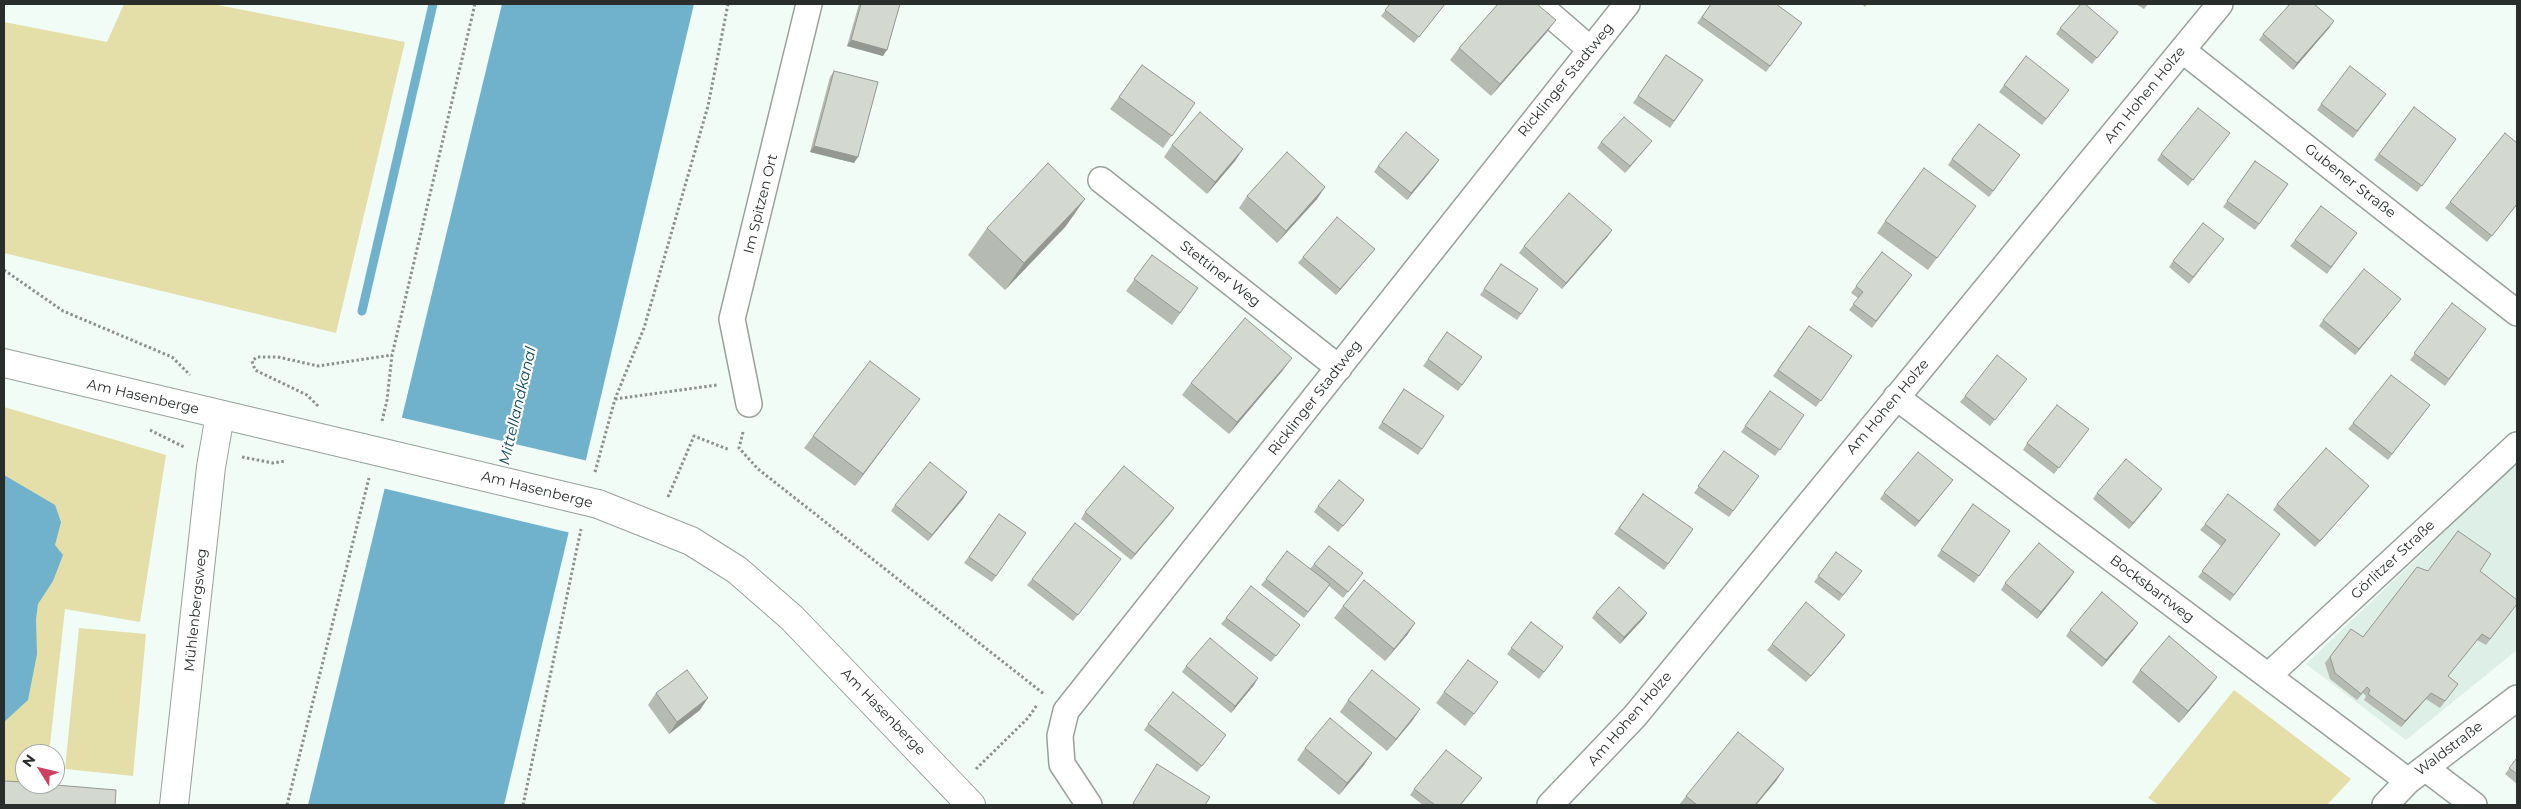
<!DOCTYPE html>
<html>
<head>
<meta charset="utf-8">
<style>
	body { margin:0 }
	#map { position:relative; width:2521px; height:809px; overflow:hidden; background:#f1fcf6; font-family:Montserrat,sans-serif }
	canvas { display:block }
	.frame { position:absolute; inset:0; border:5px solid #292d2b; pointer-events:none }
	.north { position:absolute; left:15px; top:744px; width:50px; height:50px; box-sizing:border-box; background:#fff; border:1px solid #a9abaa; border-radius:50%; rotate:306deg; font-size:14px; font-weight:700; line-height:20px; text-align:center; color:#292d2b }
	.north::after { content:''; display:block; margin:auto; width:18px; height:22px; background:#ce3f62; clip-path:polygon(50% 0,100% 100%,50% 72%,0 100%) }
</style>
</head>
<body>
<div id="map">
<canvas width="2521" height="809"></canvas>
<div class="frame"></div>
<div class="north">N</div>
</div>
<script>
const c = document.querySelector('canvas').getContext('2d');
c.lineJoin = 'round';
function fillPath(path, color) { c.fillStyle = color; c.fill(path, 'evenodd'); }
const toPath = rows => new Path2D(rows.map(r => 'M' + r).join(''));
function strokePath(path, color, width, dash) { c.strokeStyle = color; c.lineWidth = width; c.lineCap = dash ? 'butt' : 'round'; c.setLineDash(dash || []); c.stroke(path); }
function write(font, color, halo, rows, align = 'center') {
  c.font = font + ' Montserrat,sans-serif'; c.lineWidth = 4.5; c.setLineDash([]); c.textBaseline = 'middle'; c.strokeStyle = halo; c.fillStyle = color; for (const [text, x, y, turn = 0] of rows) {
    c.save(); c.translate(x, y); c.rotate((+turn || 0) * Math.PI / 180); c.textAlign = isNaN(turn) ? turn : align; if (halo) c.strokeText(text, 0, 0); c.fillText(text, 0, 0); c.restore();
  }
}
const built = toPath([
	[2517,463,2517,650,2406,740,2306,664]
]);
const green = toPath([
	[124,4,213,4,405,42,336,333,4,253,4,22,107,42],
	[4,407,166,455,140,622,65,609,49,754,25,754,25,783,4,783],
	[79,628,146,634,133,776,65,769],
	[2234,690,2351,779,2327,805,2159,805,2148,798]
]);
const water = toPath([
	[502,4,694,4,504,805,308,805],
	[4,475,55,505,61,522,55,545,63,555,53,581,38,604,36,619,37,654,28,700,4,722]
]);
const pier = toPath([
	[399,417,588,461,571,533,382,488]
]);
const stream = toPath([
	[362,311,433,4]
]);
const path = toPath([
	[4,270,63,311,172,357,190,375],
	[615,399,717,385],
	[318,406,307,395,255,370,252,361,257,357,278,357,318,366,392,355],
	[382,421,387,400,392,355,475,4],
	[150,430,184,447],
	[743,432,739,448,758,469,1044,694],
	[242,457,273,463,285,461],
	[595,472,615,399,644,328,708,106,728,4],
	[668,497,694,436,730,450],
	[976,769,1028,718,1037,705],
	[287,805,369,478],
	[523,805,581,529]
]);
const street = toPath([
	[1538,4,1590,49],
	[2182,50,2517,313],
	[1101,180,1339,368],
	[1896,397,2408,781],
	[749,404,732,319,809,4],
	[2268,676,2517,445],
	[2425,768,2474,805],
	[1089,805,1062,764,1060,736,1066,711,1627,4],
	[1550,805,1635,716,2220,4],
	[2385,805,2408,781,2517,698]
]);
const secondary = toPath([
	[4,363,363,448],
	[598,504,691,541,737,570,792,618,971,805],
	[174,805,211,467,220,415]
]);
const secondaryBridge = toPath([
	[363,448,598,504]
]);
const wall = toPath([
	[859,4,900,4,883,56,847,46],
	[1390,4,1445,4,1414,43,1381,16],
	[1711,4,1802,23,1766,72,1697,23],
	[1862,4,1867,4,1865,7],
	[2136,4,2148,4,2144,9],
	[2330,27,2293,70,2259,40,2263,34],
	[2060,28,2118,32,2092,64,2056,34],
	[1547,32,1491,96,1450,60,1459,48],
	[1666,55,1703,80,1670,128,1633,103],
	[1142,65,1195,103,1163,148,1110,109],
	[834,71,854,163,810,152,830,77],
	[2004,85,2069,90,2042,125,1999,92],
	[2382,100,2353,138,2317,110,2321,104],
	[2414,107,2456,139,2417,192,2374,160],
	[2225,139,2188,186,2157,160,2161,154],
	[1601,142,1647,147,1625,173,1597,148],
	[2517,143,2517,205,2487,242,2445,208,2450,202],
	[1172,145,1243,149,1235,161,1207,194,1164,157],
	[2020,155,1989,197,1948,165,1952,159],
	[1439,160,1407,200,1374,172,1378,166],
	[2255,161,2288,184,2255,230,2223,207],
	[1325,187,1317,199,1277,243,1239,208,1247,196],
	[1976,206,1928,270,1877,233,1885,221],
	[1066,226,1005,290,968,255,987,228],
	[2357,233,2327,274,2290,246,2295,240],
	[1608,236,1562,289,1519,253,1524,246],
	[2219,245,2189,284,2169,267,2173,261],
	[1375,249,1370,255,1336,295,1298,263,1303,257],
	[1152,255,1198,288,1172,325,1126,291],
	[1501,264,1538,289,1517,320,1480,295],
	[1908,281,1872,328,1849,310,1858,298,1851,293,1856,286],
	[2401,299,2355,355,2319,326,2323,320],
	[2452,303,2486,329,2445,386,2410,360],
	[1809,326,1852,356,1816,407,1773,376],
	[1447,332,1482,357,1458,391,1423,366],
	[1283,370,1229,434,1182,395,1191,383],
	[2027,379,1990,426,1960,402,1965,396],
	[1404,389,1444,416,1418,455,1378,428],
	[1770,391,1804,415,1775,456,1741,432],
	[2430,405,2388,460,2348,429,2353,423],
	[911,411,855,486,804,448,813,436],
	[2089,429,2054,474,2023,450,2027,443],
	[1724,451,1759,476,1729,517,1694,493],
	[1953,480,1915,527,1880,499,1884,493],
	[2369,486,2364,492,2315,547,2273,510,2277,504],
	[2162,489,2129,529,2093,499,2097,493],
	[1643,494,1693,529,1664,570,1614,534],
	[963,499,928,541,891,511,895,505],
	[1364,500,1338,532,1314,512,1318,506],
	[1973,504,2010,531,1974,583,1937,556],
	[1174,508,1131,560,1081,519,1085,512],
	[999,514,1026,533,992,582,964,563],
	[2205,524,2280,534,2230,601,2198,577,2221,546,2200,530],
	[1836,552,1862,571,1839,601,1814,582],
	[1121,559,1073,621,1027,585,1032,579],
	[1314,564,1363,573,1343,598,1329,586,1304,618,1261,585,1266,579,1310,569],
	[2428,571,2480,571,2517,604,2486,645,2477,640,2448,676,2458,684,2440,708,2426,699,2401,727,2364,700,2366,696,2363,693,2357,700,2330,679,2325,663,2351,629,2363,637],
	[2070,578,2037,619,2001,590,2005,583],
	[1343,606,1415,623,1407,635,1385,661,1334,618],
	[1596,612,1647,613,1643,619,1620,644,1592,618],
	[1226,618,1300,625,1271,662,1221,624],
	[1531,622,1563,647,1539,679,1507,654],
	[2134,629,2102,667,2066,636,2070,630],
	[1845,635,1806,682,1767,650,1772,644],
	[1186,666,1254,685,1231,713,1182,672],
	[2140,670,2217,677,2208,689,2179,723,2132,682],
	[1498,682,1465,726,1436,703,1444,692],
	[656,693,700,710,669,734,648,705],
	[1348,700,1420,709,1412,721,1387,751,1340,712],
	[1148,724,1222,741,1197,772,1144,730],
	[1305,748,1372,753,1364,765,1339,795,1297,760],
	[2517,758,2517,784,2505,774],
	[1784,769,1776,781,1756,805,1679,805,1686,796],
	[1482,778,1461,805,1423,805,1410,795,1414,789]
]);
const shadedWall = toPath([
	[1556,20,1547,32,1491,96,1500,84],
	[2334,21,2330,27,2293,70,2297,63],
	[2118,32,2114,38,2092,64,2097,58],
	[851,40,887,50,883,56,847,46],
	[1652,141,1647,147,1625,173,1630,166],
	[814,146,858,157,854,163,810,152],
	[1243,149,1235,161,1207,194,1215,182],
	[1439,160,1435,166,1407,200,1411,193],
	[1325,187,1317,199,1277,243,1286,231],
	[1085,199,1066,226,1005,290,1024,263],
	[1612,230,1608,236,1562,289,1566,283],
	[1375,249,1370,255,1336,295,1340,289],
	[2401,299,2396,305,2355,355,2359,349],
	[1292,358,1283,370,1229,434,1237,422],
	[920,399,911,411,855,486,863,474],
	[1953,480,1948,486,1915,527,1919,521],
	[2369,486,2364,492,2315,547,2320,541],
	[2162,489,2157,496,2129,529,2133,523],
	[967,492,963,499,928,541,932,535],
	[1364,500,1360,506,1338,532,1343,526],
	[1174,508,1170,514,1131,560,1135,554],
	[2074,572,2070,578,2037,619,2041,612],
	[1647,613,1643,619,1620,644,1624,637],
	[1415,623,1407,635,1385,661,1394,649],
	[2138,623,2134,629,2102,667,2106,660],
	[1845,635,1841,641,1806,682,1811,676],
	[2217,677,2208,689,2179,723,2188,711],
	[1258,678,1254,685,1231,713,1235,706],
	[2431,693,2426,699,2401,727,2405,721],
	[708,698,700,710,669,734,677,722],
	[1420,709,1412,721,1387,751,1396,739],
	[1372,753,1364,765,1339,795,1347,783],
	[1784,769,1776,781,1756,805,1755,805]
]);
const building = toPath([
	[861,4,900,4,887,50,851,40,861,4],
	[1390,4,1445,4,1419,37,1385,10,1390,4],
	[1498,4,1537,4,1556,20,1500,84,1459,48,1498,4],
	[1711,4,1776,4,1802,23,1770,66,1702,17,1711,4],
	[2081,4,2085,4,2118,32,2097,58,2060,28,2081,4],
	[2290,4,2314,4,2334,21,2297,63,2263,34,2290,4],
	[1666,55,1703,80,1674,121,1638,96,1666,55],
	[2026,56,2069,90,2046,119,2004,85,2026,56],
	[1142,65,1195,103,1172,136,1119,97,1142,65],
	[2350,66,2386,94,2357,131,2321,104,2350,66],
	[834,71,878,82,858,157,814,146,834,71],
	[2414,107,2456,139,2422,186,2379,154,2414,107],
	[2198,108,2230,133,2193,180,2161,154,2198,108],
	[1200,112,1243,149,1215,182,1172,145,1200,112],
	[1624,117,1652,141,1630,166,1601,142,1624,117],
	[1979,124,2020,155,1993,191,1952,159,1979,124],
	[1406,132,1439,160,1411,193,1378,166,1406,132],
	[2505,133,2517,143,2517,204,2492,236,2450,202,2505,133],
	[1287,152,1325,187,1286,231,1247,196,1287,152],
	[2255,161,2288,184,2259,224,2227,201,2255,161],
	[1048,163,1085,199,1024,263,987,228,1048,163],
	[1924,168,1976,206,1937,258,1885,221,1924,168],
	[1569,193,1612,230,1566,283,1524,246,1569,193],
	[2321,206,2357,233,2331,267,2295,240,2321,206],
	[1337,217,1375,249,1340,289,1303,257,1337,217],
	[2203,223,2224,239,2193,277,2173,261,2203,223],
	[1882,252,1912,275,1876,321,1853,304,1863,292,1856,286,1882,252],
	[1152,255,1198,288,1180,313,1134,279,1152,255],
	[1501,264,1538,289,1521,314,1484,289,1501,264],
	[2364,269,2401,299,2359,349,2323,320,2364,269],
	[2452,303,2486,329,2449,379,2414,353,2452,303],
	[1245,318,1292,358,1237,422,1191,383,1245,318],
	[1809,326,1852,356,1821,401,1778,370,1809,326],
	[1447,332,1482,357,1462,385,1428,359,1447,332],
	[1997,355,2027,379,1995,420,1965,396,1997,355],
	[870,361,920,399,863,474,813,436,870,361],
	[2391,375,2430,405,2392,454,2353,423,2391,375],
	[1404,389,1444,416,1422,449,1382,422,1404,389],
	[1770,391,1804,415,1780,450,1745,426,1770,391],
	[2057,405,2089,429,2059,468,2027,443,2057,405],
	[2326,448,2369,486,2320,541,2277,504,2326,448],
	[1724,451,1759,476,1733,511,1698,486,1724,451],
	[1918,452,1953,480,1919,521,1884,493,1918,452],
	[2126,459,2162,489,2133,523,2097,493,2126,459],
	[930,462,967,492,932,535,895,505,930,462],
	[1124,466,1174,508,1135,554,1085,512,1124,466],
	[1339,480,1364,500,1343,526,1318,506,1339,480],
	[1643,494,1693,529,1668,564,1619,528,1643,494],
	[2228,494,2280,534,2234,595,2202,571,2226,540,2205,524,2228,494],
	[1973,504,2010,531,1979,576,1941,550,1973,504],
	[999,514,1026,533,996,576,969,557,999,514],
	[1075,523,1121,559,1078,615,1032,579,1075,523],
	[2458,531,2491,554,2480,571,2517,600,2517,604,2490,639,2482,634,2448,676,2458,684,2445,701,2431,693,2405,721,2368,694,2370,690,2367,687,2361,694,2335,673,2330,657,2351,629,2363,637,2417,567,2428,571,2458,531],
	[2039,543,2074,572,2041,612,2005,583,2039,543],
	[1329,546,1363,573,1348,592,1314,564,1329,546],
	[1287,551,1330,584,1308,612,1266,579,1287,551],
	[1836,552,1862,571,1843,595,1818,576,1836,552],
	[1364,580,1415,623,1394,649,1343,606,1364,580],
	[1251,586,1300,625,1276,656,1226,618,1251,586],
	[1619,587,1647,613,1624,637,1596,612,1619,587],
	[2102,592,2138,623,2106,660,2070,630,2102,592],
	[1806,602,1845,635,1811,676,1772,644,1806,602],
	[1531,622,1563,647,1544,672,1511,648,1531,622],
	[2169,636,2217,677,2188,711,2140,670,2169,636],
	[1210,638,1258,678,1235,706,1186,666,1210,638],
	[1468,660,1498,682,1474,714,1444,692,1468,660],
	[687,670,708,698,677,722,656,693,687,670],
	[1372,670,1420,709,1396,739,1348,700,1372,670],
	[1173,692,1226,735,1202,766,1148,724,1173,692],
	[1330,718,1372,753,1347,783,1305,748,1330,718],
	[1738,732,1784,769,1755,805,1697,805,1686,796,1738,732],
	[1446,750,1482,778,1460,805,1435,805,1414,789,1446,750],
	[2517,758,2517,774,2509,768,2517,758],
	[1157,764,1210,797,1205,805,1136,805,1133,803,1157,764],
	[4,781,25,782,25,784,44,784,116,790,115,805,4,805,4,781]
]);
const streetNames = [
	["Ricklinger Stadtweg",1566,80,-51],
	["Am Hohen Holze",2145,95,-51],
	["Gubener Straße",2350,181,38],
	["Im Spitzen Ort",761,204,-76],
	["Stettiner Weg",1220,274,38],
	["Am Hasenberge",143,397,13],
	["Ricklinger Stadtweg",1315,398,-52],
	["Am Hohen Holze",1888,407,-50],
	["Am Hasenberge",537,490,14],
	["Görlitzer Straße",2393,560,-43],
	["Bocksbartweg",2152,589,37],
	["Mühlenbergsweg",196,610,-84],
	["Am Hasenberge",883,712,46],
	["Am Hohen Holze",1630,719,-49],
	["Waldstraße",2449,749,-37]
];
const waterNames = [
	["Mittellandkanal",518,406,-77]
];
fillPath(built, '#ddefe6');
fillPath(green, '#e4dea9');
fillPath(water, '#70b2cc');
fillPath(pier, '#f1fcf6');
strokePath(stream, '#70b2cc', 9);
strokePath(street, '#98a19c', 28);
strokePath(secondary, '#98a19c', 30);
strokePath(path, '#8a928e', 3, [2.5, 2.5]);
strokePath(street, '#fff', 25);
strokePath(secondary, '#fff', 28);
strokePath(secondaryBridge, '#98a19c', 30, []);
strokePath(secondaryBridge, '#fff', 28);
fillPath(wall, '#b5bab3');
fillPath(shadedWall, '#949792');
fillPath(building, '#d3d8d0');
strokePath(building, '#949792', 1);
write('14px', '#292d2b', '#fff', streetNames);
write('italic 15px', '#0e475a', '#fff', waterNames);
</script>
</body>
</html>
